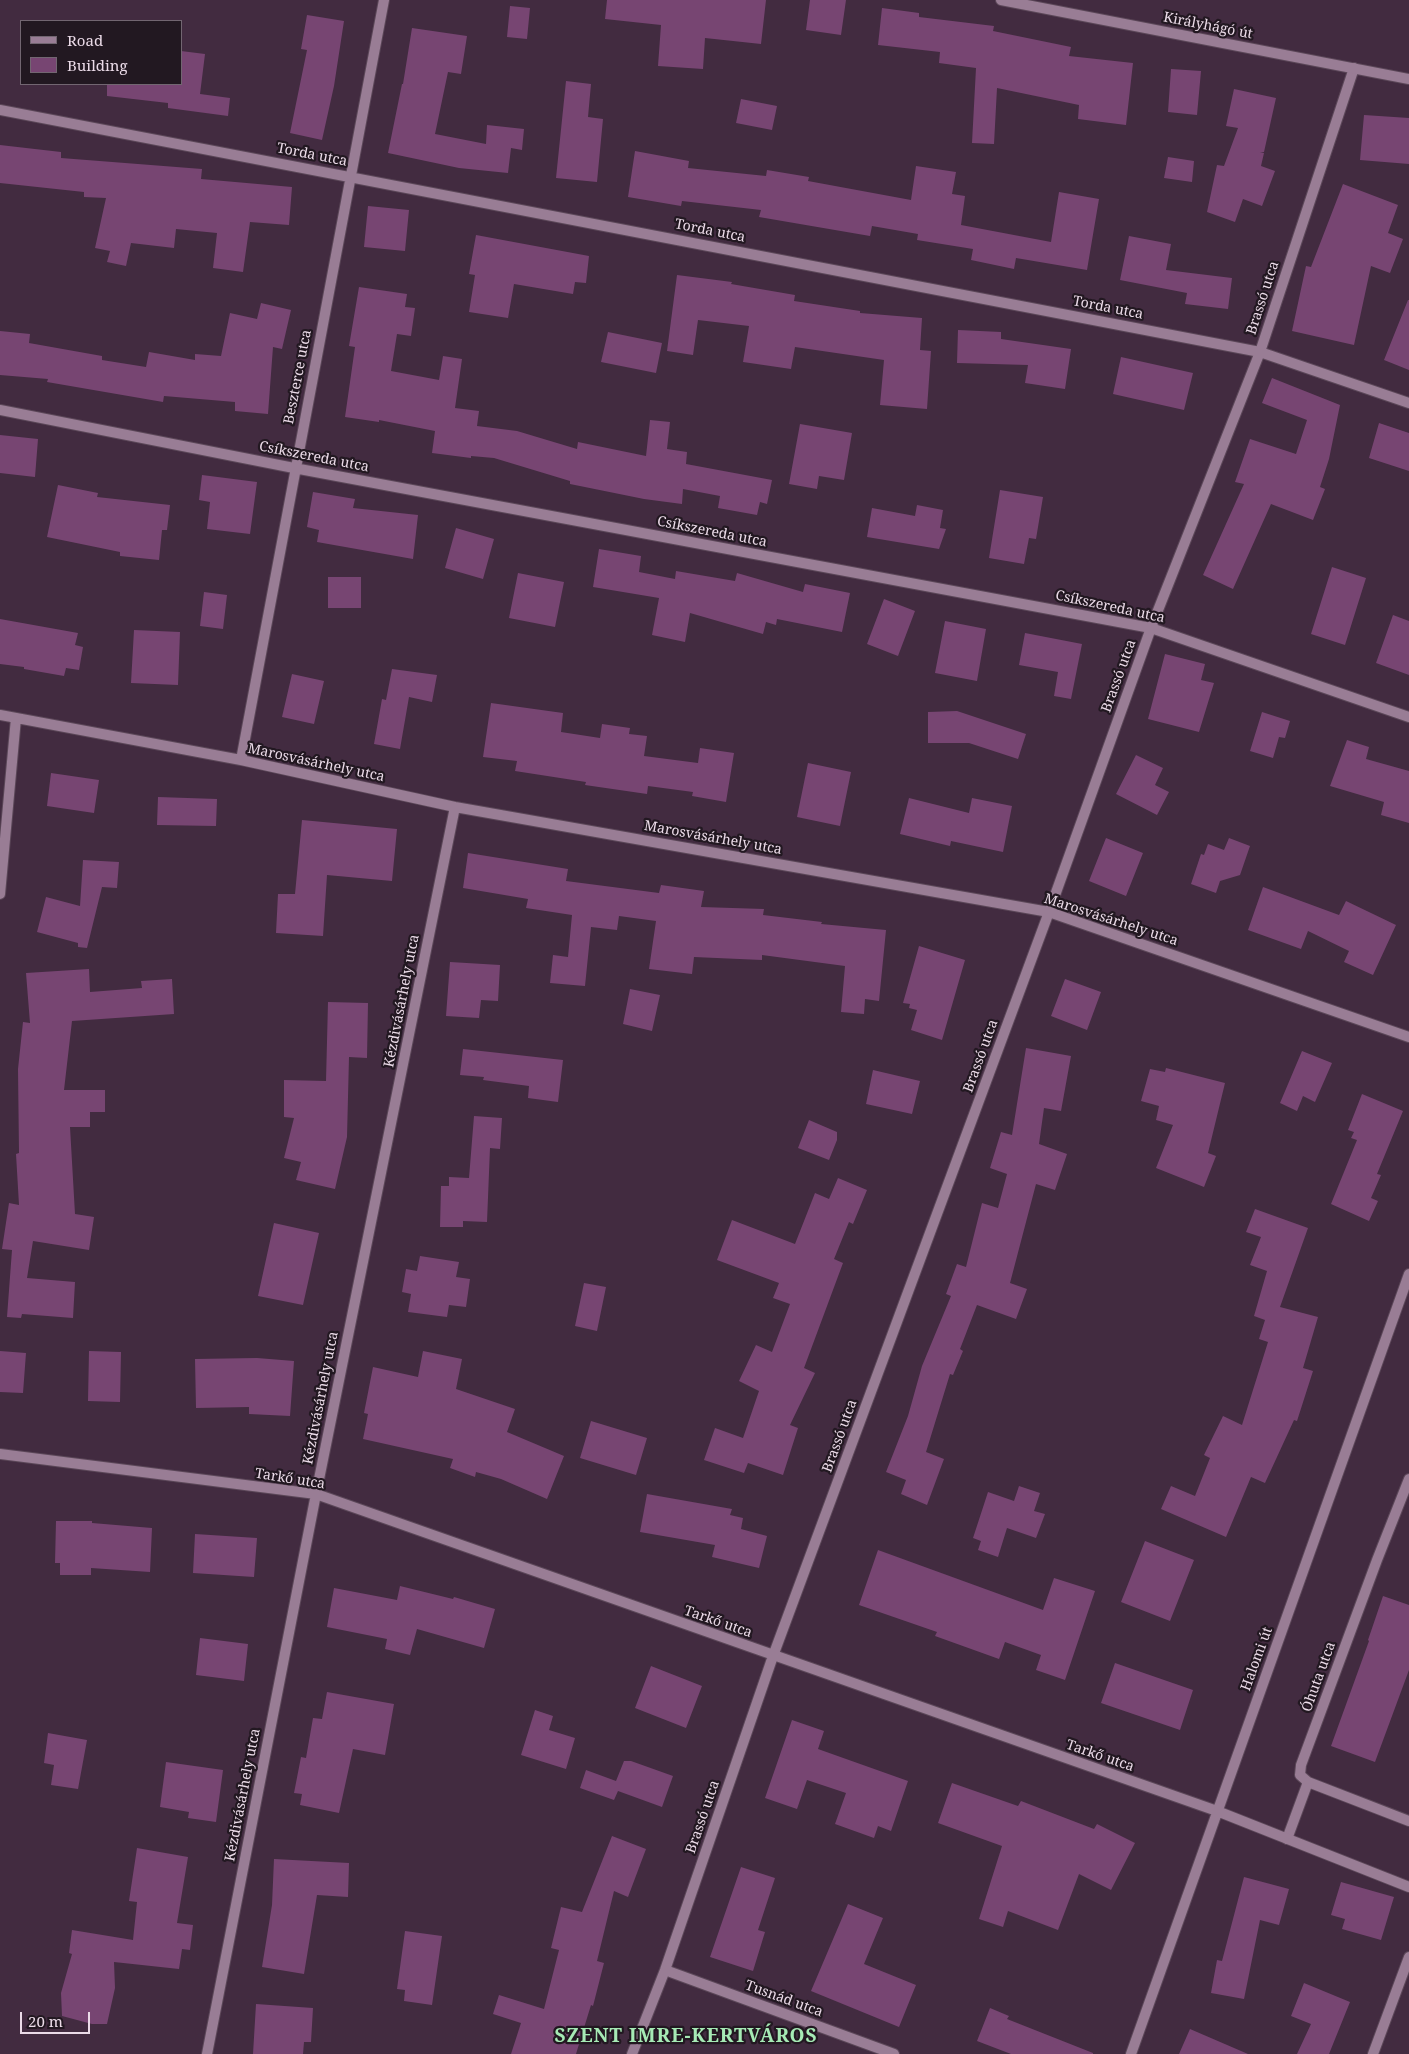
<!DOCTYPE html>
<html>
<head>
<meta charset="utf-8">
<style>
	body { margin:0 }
	#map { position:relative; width:1409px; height:2054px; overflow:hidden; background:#422b40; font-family:"Noto Serif",serif }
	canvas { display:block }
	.legend { position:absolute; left:20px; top:20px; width:162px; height:65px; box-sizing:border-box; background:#221821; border:1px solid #726671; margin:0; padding:6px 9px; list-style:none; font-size:15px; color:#ebdbe8 }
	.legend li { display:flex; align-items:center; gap:10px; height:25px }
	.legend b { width:25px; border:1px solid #726671 }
	.scale { position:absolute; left:20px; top:2012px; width:70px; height:22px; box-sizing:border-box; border:2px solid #ebdbe8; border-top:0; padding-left:6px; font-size:15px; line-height:18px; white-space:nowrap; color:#ebdbe8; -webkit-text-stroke:4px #221821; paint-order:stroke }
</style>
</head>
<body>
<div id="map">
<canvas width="1409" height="2054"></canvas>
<ul class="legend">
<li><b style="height:6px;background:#997d95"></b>Road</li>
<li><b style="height:14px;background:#774572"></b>Building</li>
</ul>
<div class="scale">20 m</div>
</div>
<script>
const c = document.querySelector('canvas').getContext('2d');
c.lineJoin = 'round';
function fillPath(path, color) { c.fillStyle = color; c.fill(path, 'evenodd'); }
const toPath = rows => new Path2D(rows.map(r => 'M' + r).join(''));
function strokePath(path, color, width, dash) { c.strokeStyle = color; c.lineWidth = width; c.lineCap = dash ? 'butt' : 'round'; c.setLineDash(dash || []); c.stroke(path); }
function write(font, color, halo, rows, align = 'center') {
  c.font = font + ' "Noto Serif",serif'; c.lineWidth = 4.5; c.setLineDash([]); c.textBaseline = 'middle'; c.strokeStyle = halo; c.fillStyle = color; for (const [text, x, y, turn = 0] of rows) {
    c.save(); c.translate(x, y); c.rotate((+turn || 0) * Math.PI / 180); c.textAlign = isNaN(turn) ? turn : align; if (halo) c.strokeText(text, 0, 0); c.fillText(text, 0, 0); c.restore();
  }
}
const building = toPath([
	[607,0,766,0,761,44,705,38,703,69,658,66,661,25,605,19],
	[810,0,846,0,841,35,806,30],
	[510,6,530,8,527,39,507,37],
	[882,8,919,13,919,17,994,26,993,31,1071,47,1069,56,1133,63,1126,125,1078,119,1079,105,997,88,994,144,972,143,976,68,939,63,940,52,878,45],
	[307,15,344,21,334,86,322,140,290,133,307,50,301,49],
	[412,28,467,36,461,74,448,72,435,134,486,144,487,125,524,129,522,150,511,148,508,173,459,168,388,153,402,84,403,84],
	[181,51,205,54,200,94,230,98,228,116,168,108,168,103,107,96,107,84,181,84],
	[1171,69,1201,71,1197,115,1168,112],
	[566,81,591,84,588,117,603,119,597,182,556,178],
	[1234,89,1276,98,1264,152,1260,152,1264,153,1261,166,1275,171,1262,206,1243,199,1235,222,1207,212,1217,165,1224,166,1238,128,1226,126],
	[741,99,777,106,772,130,736,123],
	[1364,115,1409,118,1409,164,1360,160],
	[0,145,61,152,61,158,202,169,201,179,292,187,289,225,250,222,243,272,213,268,217,233,176,229,174,248,131,243,126,266,107,262,110,251,95,248,106,198,84,197,84,192,0,183],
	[635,151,689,161,688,168,766,176,767,170,809,177,808,181,911,200,916,166,956,172,952,194,965,196,961,225,1051,242,1059,192,1099,199,1087,270,1016,258,1014,269,971,260,973,249,917,240,918,234,872,226,870,236,759,217,761,210,682,201,681,206,628,197],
	[1168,157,1194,161,1192,182,1164,178],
	[1343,184,1398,205,1388,233,1403,239,1390,273,1371,266,1354,345,1292,331,1306,266,1311,267],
	[368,206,409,210,405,251,364,247],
	[476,235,589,256,586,283,575,282,573,294,514,284,508,318,469,312,475,275,469,274],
	[1129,236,1171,244,1166,270,1232,278,1228,309,1185,304,1187,293,1120,280],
	[677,275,732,282,731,284,795,295,794,301,860,311,860,313,922,318,920,350,931,351,927,409,880,405,884,360,795,347,791,369,743,362,749,326,698,320,693,355,667,351],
	[359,287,407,294,405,307,415,308,411,336,397,334,391,371,439,380,443,356,462,359,455,408,479,411,477,426,517,431,577,449,578,442,646,456,650,420,670,422,667,449,687,452,686,464,772,480,767,504,760,502,757,515,718,508,720,496,683,489,682,504,644,499,570,484,570,481,494,458,471,456,471,458,432,453,435,431,379,420,379,422,345,417,355,347,349,346],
	[1408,300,1409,300,1409,370,1384,360],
	[261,303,291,310,282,349,273,347,268,414,235,411,235,402,164,396,163,402,47,382,48,379,0,375,0,331,30,334,29,343,102,356,102,360,146,367,149,352,195,360,195,354,221,356,230,313,257,319],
	[958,330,1001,332,1001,339,1071,349,1065,389,1025,383,1028,365,957,363],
	[608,332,662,343,656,373,601,362],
	[1121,357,1193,373,1184,410,1113,394],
	[1272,378,1340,405,1329,459,1320,487,1325,489,1313,520,1271,504,1233,589,1203,575,1244,484,1235,482,1250,439,1296,454,1307,420,1262,403],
	[1379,423,1409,433,1409,471,1369,458],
	[800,424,852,433,844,480,819,476,817,489,789,484],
	[0,435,38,439,35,477,0,473],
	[202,475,257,482,250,534,207,529,210,502,199,500],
	[58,485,98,493,97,497,170,505,167,530,162,530,159,560,120,556,120,552,47,537],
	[1000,490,1043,497,1036,539,1029,538,1024,564,989,558],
	[313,492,355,499,353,508,418,515,413,559,317,542,319,530,307,527],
	[917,505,943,510,940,528,946,529,939,549,867,537,872,508,915,516],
	[456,528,494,539,483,579,445,568],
	[599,549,641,556,639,572,675,579,676,571,735,581,737,573,803,592,805,584,850,593,842,632,777,619,776,625,766,622,763,634,690,613,685,642,652,635,659,598,593,587],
	[1332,567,1366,578,1345,645,1311,634],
	[518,573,564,582,555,627,509,618],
	[328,577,361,577,361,608,328,608],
	[204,592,227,595,223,629,200,626],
	[884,599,915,611,898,656,867,644],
	[1393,615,1409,621,1409,675,1376,663],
	[0,619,78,633,75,645,83,647,79,670,66,668,64,676,24,669,24,667,0,664],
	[945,621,986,629,977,681,935,673],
	[134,630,180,632,178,685,131,683],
	[1025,633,1082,644,1071,699,1054,696,1058,672,1019,665],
	[1165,654,1205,664,1201,680,1214,683,1199,732,1148,719],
	[392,669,437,675,432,702,409,697,400,749,374,744,382,699,386,700],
	[292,674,324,681,314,724,282,717],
	[491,703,563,713,561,732,600,738,602,724,630,728,629,734,647,736,644,756,698,763,700,748,734,753,726,802,692,796,693,792,648,786,647,794,585,785,586,782,515,771,517,761,483,757],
	[957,711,1026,734,1018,759,969,743,928,743,928,712],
	[1262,712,1290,721,1285,738,1279,737,1273,758,1250,751],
	[1347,740,1369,747,1366,759,1409,771,1409,823,1381,815,1384,802,1330,786],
	[1136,755,1163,768,1155,785,1169,792,1157,815,1116,794],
	[808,763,851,772,840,826,797,817],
	[51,773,99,780,94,813,47,806],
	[158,797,217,799,216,826,157,825],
	[909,798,969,813,972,798,1012,806,1003,852,951,841,950,846,900,834],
	[302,820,397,829,392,881,327,875,323,936,276,933,278,894,295,894],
	[1106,838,1143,853,1126,896,1089,881],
	[1229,838,1250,846,1240,875,1220,881,1216,893,1191,884,1201,854,1204,855,1208,844,1224,850],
	[468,853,568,869,566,881,659,893,661,885,704,891,701,907,764,909,763,915,822,922,821,924,886,930,879,1001,865,999,864,1014,841,1012,845,966,762,955,762,960,694,957,692,974,649,969,656,921,619,916,617,930,591,927,585,986,550,983,553,955,568,957,572,915,526,908,528,899,463,888],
	[83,860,119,862,117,888,102,887,87,948,78,947,78,943,37,932,46,897,80,906],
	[1263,887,1339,915,1346,901,1396,925,1373,975,1344,962,1349,951,1308,931,1301,949,1248,930],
	[919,946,965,960,942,1040,911,1030,917,1010,909,1008,910,1004,903,1003],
	[450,962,500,965,498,1001,481,1000,479,1018,446,1016],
	[89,969,90,992,142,988,141,981,172,979,174,1014,72,1021,64,1090,105,1090,105,1112,90,1112,90,1127,70,1127,75,1214,94,1217,89,1250,33,1241,27,1278,75,1282,73,1318,22,1314,21,1318,7,1317,12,1250,2,1249,9,1203,19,1205,16,1154,19,1153,18,1069,23,1022,30,1023,26,973],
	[1065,979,1101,992,1087,1030,1051,1016],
	[630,989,660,995,652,1031,623,1024],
	[328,1002,368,1003,367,1058,349,1057,347,1137,335,1189,296,1180,301,1162,284,1158,294,1118,284,1117,284,1080,326,1081],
	[1026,1048,1071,1056,1061,1111,1044,1108,1039,1144,1067,1154,1055,1190,1036,1184,1010,1283,1027,1289,1016,1319,977,1305,960,1349,963,1351,953,1375,950,1374,926,1452,944,1459,927,1505,901,1494,906,1480,886,1472,908,1416,922,1366,951,1296,946,1294,957,1264,966,1267,982,1203,998,1208,1007,1174,990,1168,1001,1132,1012,1135],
	[463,1049,563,1060,558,1102,528,1098,529,1086,483,1080,484,1077,460,1075],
	[1302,1051,1332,1063,1315,1102,1303,1096,1297,1111,1280,1103],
	[1166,1068,1225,1083,1208,1153,1216,1156,1204,1187,1156,1168,1173,1125,1156,1120,1159,1106,1141,1101,1150,1069,1165,1072],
	[873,1070,920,1081,912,1114,866,1104],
	[1362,1094,1403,1111,1377,1174,1381,1175,1371,1198,1378,1201,1369,1221,1331,1204,1357,1140,1351,1138,1354,1132,1348,1130],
	[474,1116,502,1118,500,1149,490,1148,487,1222,463,1221,463,1227,440,1227,441,1186,449,1186,449,1177,469,1178],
	[809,1120,837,1132,837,1140,829,1160,798,1148],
	[838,1178,867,1190,853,1224,849,1222,834,1259,843,1263,804,1368,815,1373,790,1425,798,1428,783,1475,748,1463,744,1473,704,1460,715,1428,743,1438,759,1391,739,1381,756,1345,772,1352,790,1304,773,1298,779,1283,717,1260,732,1220,795,1244,815,1193,829,1199],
	[1255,1209,1308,1228,1280,1307,1318,1317,1303,1368,1313,1371,1297,1421,1294,1420,1265,1483,1251,1477,1226,1537,1161,1509,1171,1486,1195,1496,1210,1458,1204,1455,1223,1416,1242,1425,1268,1342,1259,1339,1265,1320,1254,1316,1267,1271,1250,1265,1261,1237,1246,1232],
	[274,1223,319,1233,303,1305,258,1296],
	[420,1256,459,1262,456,1277,470,1279,466,1307,449,1305,447,1317,408,1312,411,1294,402,1292,406,1269,417,1271],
	[584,1283,606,1287,597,1331,575,1326],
	[0,1351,26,1353,23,1393,0,1392],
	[89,1351,121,1352,120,1402,88,1401],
	[423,1351,462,1359,456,1389,515,1409,507,1432,564,1456,547,1499,501,1479,476,1472,475,1477,450,1468,453,1459,363,1439,368,1414,364,1413,373,1367,418,1377],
	[257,1358,294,1361,290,1416,249,1414,249,1407,196,1408,195,1359],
	[591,1421,647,1438,636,1475,580,1458],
	[1019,1486,1040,1493,1034,1511,1045,1514,1036,1538,1007,1528,998,1557,978,1550,981,1541,973,1538,988,1492,1014,1501],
	[647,1494,732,1509,730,1515,743,1518,741,1529,767,1536,759,1568,712,1557,715,1545,640,1532],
	[56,1521,92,1521,92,1523,152,1528,150,1572,91,1568,91,1575,60,1575,60,1563,55,1563],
	[195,1534,257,1538,254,1577,193,1573],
	[1145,1541,1194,1560,1170,1621,1121,1602],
	[878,1550,1043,1610,1054,1578,1095,1591,1065,1680,1036,1670,1041,1655,1005,1642,999,1659,935,1636,937,1632,859,1605],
	[400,1586,453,1599,454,1597,495,1609,484,1648,417,1629,410,1655,385,1649,387,1639,327,1627,334,1588,397,1600],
	[1383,1596,1409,1605,1409,1670,1375,1762,1331,1746,1369,1641,1368,1640],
	[200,1638,248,1644,244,1681,196,1675],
	[1115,1663,1193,1690,1180,1730,1101,1703],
	[651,1666,702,1686,686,1728,635,1708],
	[327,1692,394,1704,385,1755,353,1749,339,1813,300,1805,302,1794,294,1793,301,1757,306,1758,313,1718,322,1719],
	[535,1710,553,1716,549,1730,575,1738,566,1769,521,1755],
	[792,1720,824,1731,818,1749,908,1781,891,1831,878,1826,874,1838,835,1824,846,1793,807,1780,797,1809,765,1798],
	[48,1733,87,1740,78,1789,51,1785,54,1765,44,1763],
	[624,1761,631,1761,673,1776,662,1807,618,1791,614,1800,580,1788,586,1770,616,1781],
	[166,1762,223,1770,216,1822,188,1818,189,1812,160,1807],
	[952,1783,1018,1806,1021,1801,1094,1829,1097,1824,1135,1843,1111,1890,1079,1874,1058,1930,1008,1911,1003,1927,979,1919,1002,1846,938,1823],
	[612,1836,646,1849,628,1897,614,1891,597,1961,604,1963,593,2006,591,2005,576,2054,511,2054,521,2023,493,2014,499,1995,544,2009,559,1950,551,1948,561,1907,582,1912],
	[137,1848,188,1857,177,1923,193,1925,190,1950,182,1949,179,1969,114,1962,115,1988,107,2024,92,2024,62,2016,61,1993,72,1954,69,1953,72,1930,133,1940,137,1902,129,1901],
	[274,1859,349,1863,348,1897,317,1895,304,1974,262,1967,272,1905],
	[741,1867,775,1878,758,1930,765,1932,753,1971,710,1957],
	[1244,1877,1289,1889,1279,1925,1260,1920,1244,1999,1211,1993,1217,1960,1222,1961],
	[1341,1882,1394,1897,1381,1940,1342,1929,1345,1919,1331,1915],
	[848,1904,883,1918,864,1964,916,1985,899,2027,811,1991],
	[405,1931,442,1936,432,2005,404,2001,405,1990,397,1989],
	[1304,1983,1350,2002,1329,2054,1297,2054,1311,2024,1291,2016],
	[256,2004,313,2008,311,2042,304,2042,303,2054,253,2054],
	[990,2008,1009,2016,1007,2019,1093,2053,1093,2054,1011,2054,977,2041],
	[1190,2029,1248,2054,1179,2054]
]);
const service = toPath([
	[1409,1479,1377,1560,1301,1765,1300,1775,1308,1782,1409,1821],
	[1287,1839,1308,1782]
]);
const minor = toPath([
	[0,110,1260,352,1409,403],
	[0,410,294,468,1151,628,1409,717],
	[0,715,241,760,455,807,1049,912,1409,1037],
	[241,760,384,0],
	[0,894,16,718],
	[0,1454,316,1494,1217,1811,1409,1887],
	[665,1970,894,2054],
	[207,2054,316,1494,455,807],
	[632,2054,665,1970,773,1656,1049,912,1151,628,1260,352,1354,68],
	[1131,2054,1409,1274],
	[1373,2054,1409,1957]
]);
const tertiary = toPath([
	[1001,0,1409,79]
]);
const streetNames = [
	["Királyhágó út",1208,26,11],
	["Torda utca",312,155,11],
	["Torda utca",710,231,11],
	["Brassó utca",1263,298,-72],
	["Torda utca",1108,308,11],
	["Beszterce utca",298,377,-79],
	["Csíkszereda utca",314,457,11],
	["Csíkszereda utca",712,532,11],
	["Csíkszereda utca",1110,607,12],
	["Brassó utca",1119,676,-70],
	["Marosvásárhely utca",316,763,12],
	["Marosvásárhely utca",713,838,10],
	["Marosvásárhely utca",1111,920,18],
	["Kézdivásárhely utca",402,1001,-79],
	["Brassó utca",981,1056,-70],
	["Kézdivásárhely utca",321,1398,-79],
	["Brassó utca",840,1436,-70],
	["Tarkő utca",290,1479,9],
	["Tarkő utca",718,1622,19],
	["Halomi út",1257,1659,-70],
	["Óhuta utca",1319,1677,-70],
	["Tarkő utca",1100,1756,19],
	["Kézdivásárhely utca",243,1795,-79],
	["Brassó utca",703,1817,-71],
	["Tusnád utca",784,1999,20]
];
const districtNames = [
	["SZENT IMRE-KERTVÁROS",686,2037]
];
fillPath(building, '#774572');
strokePath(service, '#5b4758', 12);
strokePath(minor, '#5b4758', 12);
strokePath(tertiary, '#5b4758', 12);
strokePath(service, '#997d95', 10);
strokePath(minor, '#997d95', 10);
strokePath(tertiary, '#997d95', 10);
write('14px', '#ebdbe8', '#221821', streetNames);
c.letterSpacing = '1px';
write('bold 19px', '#a6eab5', '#221821', districtNames);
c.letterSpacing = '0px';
</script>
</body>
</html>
